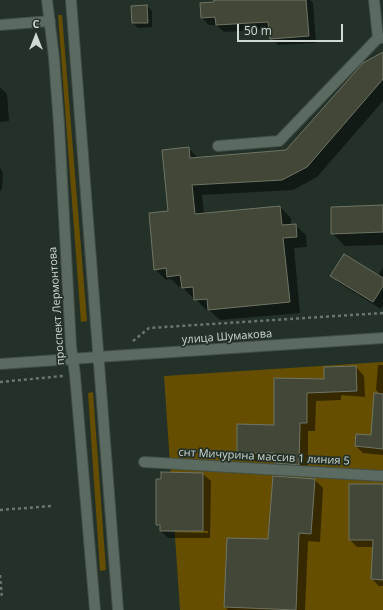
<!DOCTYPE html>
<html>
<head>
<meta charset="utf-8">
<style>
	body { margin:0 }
	#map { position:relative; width:383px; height:610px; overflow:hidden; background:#233129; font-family:"Open Sans",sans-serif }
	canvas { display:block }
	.north { position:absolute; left:16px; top:16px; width:40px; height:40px; -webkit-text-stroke:3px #233129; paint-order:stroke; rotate:0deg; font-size:11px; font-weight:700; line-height:16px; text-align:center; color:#d0d9d3 }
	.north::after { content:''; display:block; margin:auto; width:14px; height:18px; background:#d0d9d3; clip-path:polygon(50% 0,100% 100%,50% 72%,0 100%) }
	.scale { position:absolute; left:237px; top:24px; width:106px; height:18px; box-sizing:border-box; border:2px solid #d0d9d3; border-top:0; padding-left:5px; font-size:12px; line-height:14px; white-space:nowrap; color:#d0d9d3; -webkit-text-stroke:3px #233129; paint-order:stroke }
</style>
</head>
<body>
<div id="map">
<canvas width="383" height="610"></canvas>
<div class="north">С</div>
<div class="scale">50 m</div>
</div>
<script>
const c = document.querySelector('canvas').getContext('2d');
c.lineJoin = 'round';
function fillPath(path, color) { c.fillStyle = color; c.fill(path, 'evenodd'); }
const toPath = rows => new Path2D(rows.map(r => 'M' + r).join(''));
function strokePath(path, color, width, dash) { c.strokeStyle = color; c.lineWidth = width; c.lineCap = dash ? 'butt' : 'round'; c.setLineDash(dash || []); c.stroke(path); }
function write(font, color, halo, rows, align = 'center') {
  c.font = font + ' "Open Sans",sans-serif'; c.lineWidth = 3.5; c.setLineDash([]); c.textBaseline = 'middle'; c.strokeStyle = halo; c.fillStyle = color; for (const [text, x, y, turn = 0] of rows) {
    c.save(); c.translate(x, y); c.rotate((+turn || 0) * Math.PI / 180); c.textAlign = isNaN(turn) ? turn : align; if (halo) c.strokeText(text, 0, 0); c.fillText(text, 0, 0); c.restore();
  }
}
const green = toPath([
	[58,15,62,15,87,321,81,322],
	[383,362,383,610,180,610,164,376],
	[93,392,106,570,100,571,88,393]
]);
const shadow = toPath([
	[215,0,310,0,313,3,316,43,278,45,271,38,270,29,224,32,216,25,209,25,202,18,201,4,215,3],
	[147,6,152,11,152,27,138,28,133,23],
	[383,54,383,101,317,177,293,190,202,195,204,214,280,207,291,218,291,225,295,225,306,235,307,247,294,248,300,313,220,320,209,310,206,310,195,298,193,298,183,288,183,286,179,287,171,279,166,280,155,269,169,212,188,148,198,158,286,151],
	[0,87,7,94,9,121,0,122],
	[0,168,3,173,2,188,0,192],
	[383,206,383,245,345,246,332,233],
	[383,267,383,305,381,309,339,283,332,276,378,276],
	[378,365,383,365,383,397,376,390],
	[356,367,364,376,365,397,341,395,341,400,316,401,315,431,308,431,308,473,283,471,275,463,275,462,247,461,238,453,275,426,275,379,325,380],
	[383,413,383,455,363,453,356,446,372,436],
	[162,473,203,474,211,481,210,538,168,538,161,531,161,528,157,524],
	[164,530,208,531,208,533,166,532],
	[315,480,323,488,320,542,308,541,305,610,228,610,225,607,269,540],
	[383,485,383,586,379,586,372,579,373,547,357,547,350,540]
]);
const building = toPath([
	[214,0,306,0,309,36,270,39,268,22,216,25,215,17,201,18,200,3,214,2,214,0],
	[147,5,148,23,132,23,131,6,147,5],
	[383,52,383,79,307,167,282,180,192,185,195,214,280,206,282,225,296,224,297,237,283,238,290,302,208,310,207,299,194,300,193,287,182,288,180,275,167,277,166,268,154,270,149,213,168,211,162,150,189,147,190,158,286,150,363,63,383,52],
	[383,205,383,232,331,234,331,207,383,205],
	[344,254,383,278,383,286,373,302,330,276,344,254],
	[356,366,357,391,307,393,307,423,300,423,299,465,274,463,274,453,237,453,237,424,274,425,274,378,324,379,324,367,356,366],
	[374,393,383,394,383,449,355,446,356,434,371,435,374,393],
	[161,472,203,473,203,531,160,531,160,525,156,525,156,479,161,479,161,472],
	[273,476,315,479,311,534,299,533,296,610,224,607,227,538,268,539,273,476],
	[349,484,383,484,383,580,371,579,373,540,349,540,349,484]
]);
const path = toPath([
	[133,341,149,328,383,313],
	[0,382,63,376],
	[0,510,52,506],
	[0,575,2,599]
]);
const minor = toPath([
	[47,0,54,58,59,125,71,346,75,375,95,610],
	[71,0,118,610],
	[374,0,378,38],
	[0,25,50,21],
	[218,146,279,141,378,38,383,38],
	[0,364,72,359,98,357,383,338],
	[144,462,383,476]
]);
const streetNames = [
	["проспект Лермонтова",57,306,-94],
	["улица Шумакова",227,337,-4],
	["снт Мичурина массив 1 линия 5",264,457,3]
];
fillPath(green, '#654e00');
fillPath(shadow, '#0007');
fillPath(building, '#424738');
strokePath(building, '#6f7565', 1);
strokePath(minor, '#434f47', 12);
strokePath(path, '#6a766f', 2.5, [3, 3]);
strokePath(minor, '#5b6b61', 10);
write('11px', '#d0d9d3', '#233129', streetNames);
</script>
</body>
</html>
